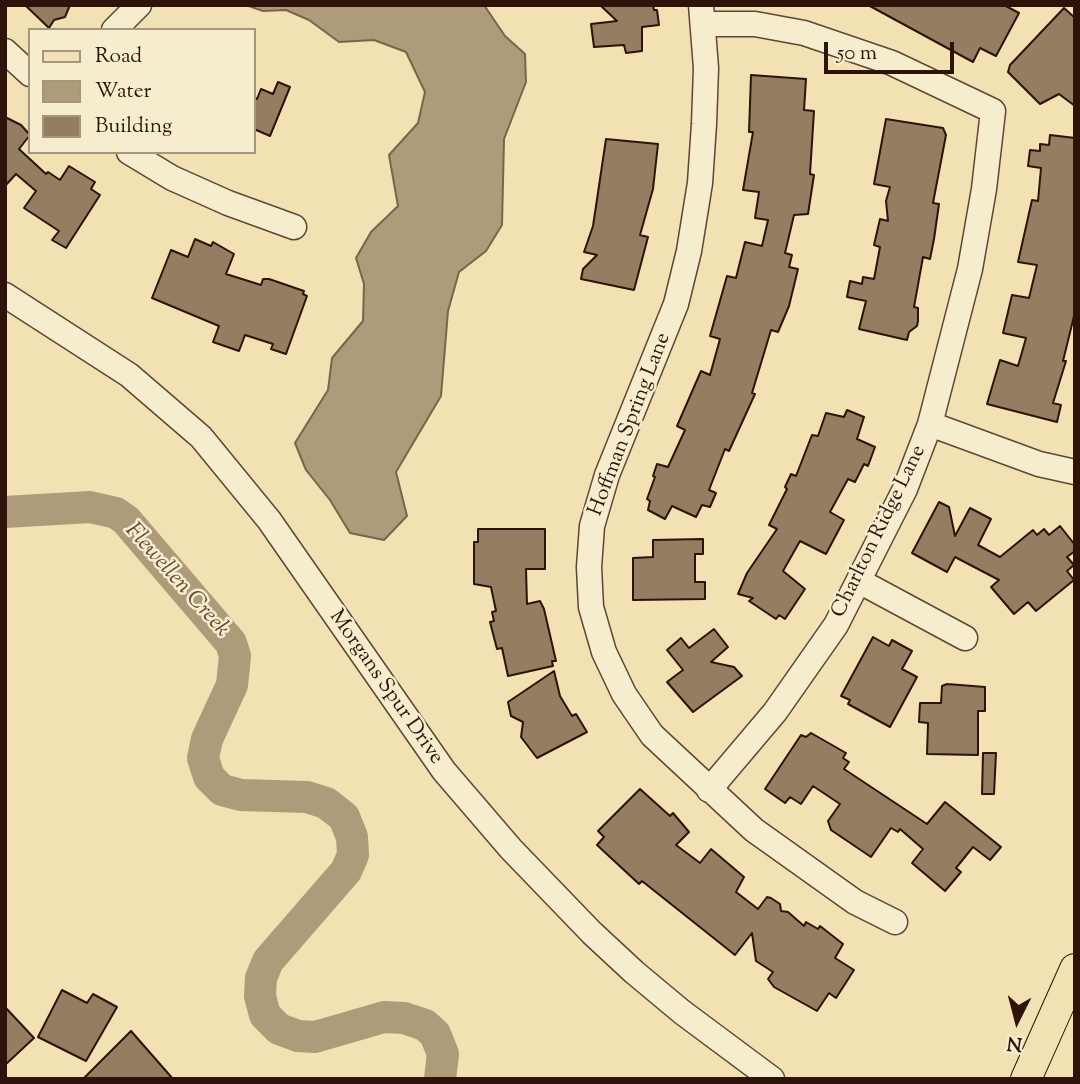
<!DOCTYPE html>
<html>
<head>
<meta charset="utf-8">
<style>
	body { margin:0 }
	#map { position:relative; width:1080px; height:1084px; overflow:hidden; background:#f1e1b3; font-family:"Sorts Mill Goudy",serif }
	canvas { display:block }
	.frame { position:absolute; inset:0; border:7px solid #2d1309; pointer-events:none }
	.legend { position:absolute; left:28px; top:28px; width:228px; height:126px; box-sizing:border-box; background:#f6ecce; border:2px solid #a6957f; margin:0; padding:9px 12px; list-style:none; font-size:21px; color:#2d1309 }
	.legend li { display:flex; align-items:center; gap:14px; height:35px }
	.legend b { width:35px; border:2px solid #a6957f }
	.north { position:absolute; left:982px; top:986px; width:70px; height:70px; -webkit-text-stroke:5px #f6ecce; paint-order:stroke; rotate:186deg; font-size:19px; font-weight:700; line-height:28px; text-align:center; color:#2d1309 }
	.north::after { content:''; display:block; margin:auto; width:24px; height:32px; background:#2d1309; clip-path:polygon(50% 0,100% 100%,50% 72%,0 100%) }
	.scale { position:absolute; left:824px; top:42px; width:130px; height:32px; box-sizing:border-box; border:4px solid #2d1309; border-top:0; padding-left:9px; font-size:21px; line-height:24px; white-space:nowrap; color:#2d1309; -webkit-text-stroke:5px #f6ecce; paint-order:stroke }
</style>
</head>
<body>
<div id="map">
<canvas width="1080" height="1084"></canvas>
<div class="frame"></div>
<ul class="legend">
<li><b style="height:9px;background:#f1e1b3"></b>Road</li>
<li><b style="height:19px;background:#ae9b79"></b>Water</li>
<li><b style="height:19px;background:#937e61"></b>Building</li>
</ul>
<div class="north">N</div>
<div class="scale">50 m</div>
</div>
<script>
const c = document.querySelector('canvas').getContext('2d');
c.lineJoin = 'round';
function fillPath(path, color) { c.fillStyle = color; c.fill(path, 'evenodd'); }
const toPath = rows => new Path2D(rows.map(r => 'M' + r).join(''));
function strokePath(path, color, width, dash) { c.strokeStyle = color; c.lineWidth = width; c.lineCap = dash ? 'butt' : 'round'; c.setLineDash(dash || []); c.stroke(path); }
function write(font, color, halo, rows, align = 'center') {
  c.font = font + ' "Sorts Mill Goudy",serif'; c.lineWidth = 5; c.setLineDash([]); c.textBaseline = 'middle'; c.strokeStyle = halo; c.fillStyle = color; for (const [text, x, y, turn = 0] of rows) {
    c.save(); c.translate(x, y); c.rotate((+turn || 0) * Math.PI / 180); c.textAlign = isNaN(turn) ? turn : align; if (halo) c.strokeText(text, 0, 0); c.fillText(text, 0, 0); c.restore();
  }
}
const water = toPath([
	[246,5,484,5,505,36,525,54,526,82,504,139,502,225,486,251,459,272,448,311,441,396,396,472,407,516,384,540,350,533,330,500,306,470,295,443,328,390,332,358,363,321,364,284,356,258,371,232,398,206,389,155,418,123,425,92,406,52,374,40,339,42,309,20,286,10,263,11,246,5]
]);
const river = toPath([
	[5,512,90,507,116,513,126,520,231,643,235,656,232,685,207,739,203,758,209,777,222,790,241,795,307,797,326,803,344,817,352,837,353,855,346,871,268,961,261,978,260,996,265,1015,279,1029,298,1036,315,1037,384,1017,404,1018,425,1025,435,1034,443,1054,440,1079]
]);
const building = toPath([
	[25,5,70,5,65,17,54,20,49,28,25,5],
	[600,5,653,5,654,10,657,10,659,25,642,27,642,51,626,53,624,45,594,47,591,24,617,21,600,5],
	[868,5,1004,5,1019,13,996,56,980,48,973,62,868,5],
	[1064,8,1075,18,1075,106,1059,94,1040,104,1008,72,1010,65,1064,8],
	[751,75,806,79,804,110,814,111,810,174,814,175,808,214,794,215,785,253,792,255,789,267,798,269,789,306,778,332,771,330,752,393,755,394,729,451,725,449,709,490,716,493,710,507,702,505,696,517,672,506,665,519,648,510,650,501,647,499,655,477,653,476,657,464,668,467,685,430,677,426,701,371,710,375,720,339,710,336,727,276,736,278,745,242,762,246,768,220,755,218,759,192,743,190,753,132,749,132,751,75],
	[278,82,290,87,270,136,254,129,254,97,257,99,261,89,273,94,278,82],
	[5,117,21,125,30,135,19,149,46,174,48,172,60,180,69,166,95,182,91,189,100,195,66,248,52,240,59,231,24,208,36,191,16,174,5,186,5,117],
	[886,119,943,128,946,135,933,203,939,204,934,239,930,259,923,257,914,307,918,308,918,321,917,326,909,332,907,340,859,329,866,301,847,297,850,281,862,284,863,277,874,279,880,247,874,245,880,219,888,221,886,201,890,187,874,184,886,119],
	[1050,135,1075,138,1075,312,1063,361,1066,361,1053,403,1061,405,1057,422,987,404,1000,360,1018,366,1026,338,1003,333,1012,295,1029,298,1037,265,1018,262,1032,200,1038,201,1041,168,1028,166,1030,150,1040,151,1040,144,1049,145,1050,135],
	[606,139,658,144,653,189,640,235,648,237,634,290,581,279,583,269,597,255,584,252,593,226,606,139],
	[195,239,211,246,213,242,234,254,226,274,261,285,263,279,269,279,304,291,303,294,307,296,286,354,271,349,273,344,245,335,239,351,213,342,219,326,152,298,171,250,188,257,195,239],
	[847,410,864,417,857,439,875,447,868,466,864,464,855,482,848,479,830,512,844,520,826,554,800,541,783,571,805,589,785,619,779,615,776,619,749,601,753,598,738,594,747,573,777,529,769,525,787,489,785,487,791,474,796,476,812,435,818,436,826,413,844,417,847,410],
	[939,502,949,507,955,536,970,508,991,519,978,545,1000,557,1033,530,1037,535,1044,529,1049,535,1060,526,1075,545,1075,551,1067,557,1074,565,1067,571,1074,580,1036,611,1028,602,1014,614,991,587,999,580,955,557,947,572,912,553,939,502],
	[478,529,545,529,545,569,526,569,527,604,540,601,544,609,556,661,552,661,553,666,508,676,502,648,497,649,490,622,494,621,492,612,496,611,491,587,474,584,474,542,478,542,478,529],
	[703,539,703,554,695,554,695,582,705,582,705,599,633,600,633,558,653,557,653,540,703,539],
	[714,629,728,647,711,662,734,667,742,676,693,712,667,682,683,670,667,650,681,638,689,648,714,629],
	[873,637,889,646,892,640,912,651,902,669,917,677,890,727,848,704,850,700,841,696,873,637],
	[554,671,560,696,572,716,576,714,587,732,537,758,521,737,523,722,511,716,508,702,554,671],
	[947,684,985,687,985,711,978,711,978,755,927,754,928,723,919,722,920,703,941,703,942,686,947,684],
	[811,733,846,753,843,758,849,762,844,769,927,824,945,802,1001,847,990,860,973,847,956,868,961,872,945,891,912,863,923,849,900,829,898,832,891,828,871,857,831,830,828,821,840,804,813,786,801,804,790,797,785,803,765,789,801,735,806,737,811,733],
	[983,753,996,753,994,794,982,794,983,753],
	[640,789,670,816,673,813,689,832,676,845,700,863,711,849,744,877,736,892,758,909,767,897,771,898,780,904,781,911,788,912,804,926,806,922,818,929,820,926,843,944,835,958,854,970,836,998,829,993,817,1011,774,987,768,979,773,972,756,961,752,933,735,955,642,881,639,884,597,845,604,837,598,831,640,789],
	[62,990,87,1003,93,994,117,1007,86,1061,38,1037,62,990],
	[5,1007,34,1038,5,1065,5,1007],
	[131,1031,173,1079,83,1079,131,1031]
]);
const minor = toPath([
	[701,5,706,68,704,124,700,183,689,251,676,304,607,475,592,526,589,567,591,607,604,652,624,694,652,735,754,830,855,902,895,922],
	[704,24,755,24,804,33,892,63,993,111,984,189,970,269,930,424,905,489,836,625,775,712,709,790],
	[114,30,139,5],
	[5,51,30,74],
	[129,152,172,178,228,203,294,227],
	[5,295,129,375,201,437,269,520,444,771,511,849,592,933,634,972,682,1012,772,1079],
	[930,424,1039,464,1075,472],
	[859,581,965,638]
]);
const major = toPath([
	[1026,1079,1075,969]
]);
const streetNames = [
	["Hoffman Spring Lane",631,425,-69],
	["Charlton Ridge Lane",880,532,-64],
	["Morgans Spur Drive",385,688,55]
];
const waterNames = [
	["Flewellen Creek",176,581,48]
];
fillPath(water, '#ae9b79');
strokePath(water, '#7a654c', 2);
strokePath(river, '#ae9b79', 32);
fillPath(building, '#937e61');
strokePath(building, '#2d1309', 2);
strokePath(minor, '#5e4634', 27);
strokePath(major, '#2d1309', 32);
strokePath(minor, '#f6ecce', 24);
strokePath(major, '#f1e1b3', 30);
write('21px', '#2d1309', '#f6ecce', streetNames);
write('italic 23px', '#614936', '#f6ecce', waterNames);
</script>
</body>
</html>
